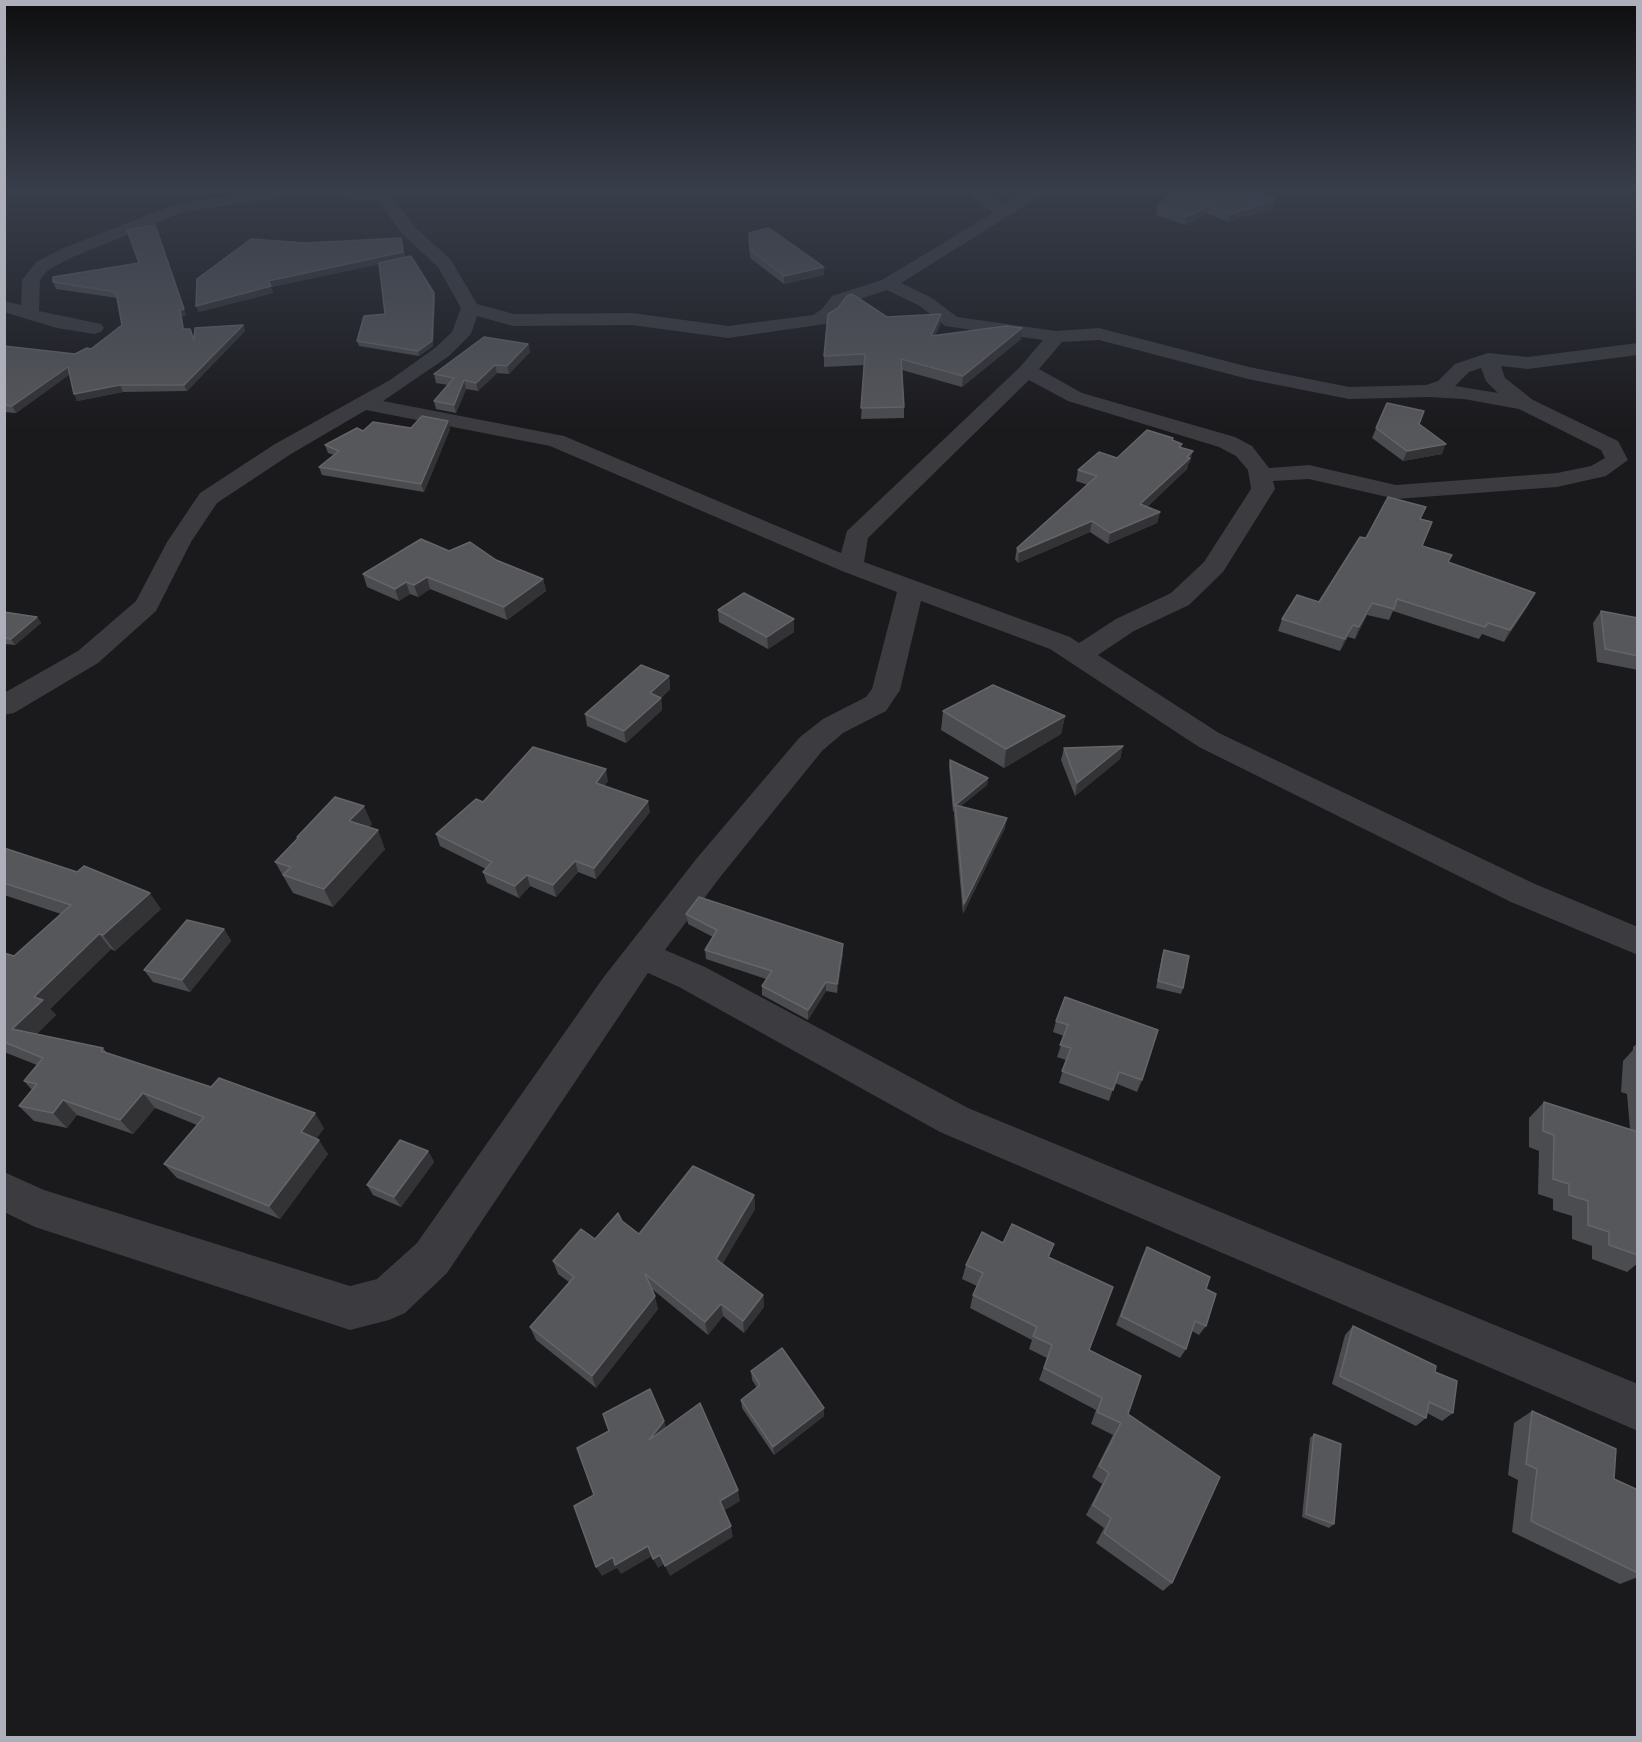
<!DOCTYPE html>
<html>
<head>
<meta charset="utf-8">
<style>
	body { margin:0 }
	#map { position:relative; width:1642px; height:1742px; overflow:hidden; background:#1a191c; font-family:Ubuntu,sans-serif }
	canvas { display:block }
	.frame { position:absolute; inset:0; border:6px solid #adb0ba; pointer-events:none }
</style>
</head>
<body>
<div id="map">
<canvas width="1642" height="1742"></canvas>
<div class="frame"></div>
</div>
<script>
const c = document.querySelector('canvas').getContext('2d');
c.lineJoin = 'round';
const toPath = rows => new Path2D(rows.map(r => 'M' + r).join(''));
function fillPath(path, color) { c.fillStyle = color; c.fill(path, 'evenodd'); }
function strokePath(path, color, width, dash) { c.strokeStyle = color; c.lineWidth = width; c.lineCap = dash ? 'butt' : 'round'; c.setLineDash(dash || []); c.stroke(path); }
const minor = toPath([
	[277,188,371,191,369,188,385,188,414,226,451,260,477,304,514,314,632,313,728,326,813,315,822,309,832,296,882,280,993,213,961,188,979,188,1004,205,1028,189,1053,188,901,283,932,298,957,317,1056,331,1099,328,1249,367,1349,387,1426,385,1438,381,1455,364,1488,353,1528,357,1638,343,1638,355,1528,369,1501,366,1505,378,1533,400,1618,441,1628,460,1606,476,1557,487,1396,499,1309,479,1273,481,1275,489,1223,572,1189,605,1134,631,1098,655,1219,733,1535,884,1638,927,1638,955,1511,902,1199,747,1050,649,921,601,900,690,886,711,843,733,822,751,721,876,665,950,705,967,968,1108,1638,1384,1638,1431,940,1132,679,987,648,973,447,1273,405,1313,389,1320,350,1330,35,1227,4,1212,4,1172,44,1190,350,1286,377,1279,417,1243,603,978,697,858,800,737,823,719,866,697,872,689,897,592,842,571,550,446,366,410,291,454,217,503,191,542,156,611,98,663,14,713,4,715,4,693,78,651,136,601,167,542,200,493,275,444,390,380,435,348,452,332,461,308,438,267,402,234,378,200,327,197,277,198,183,212,73,257,48,270,40,280,39,311,101,324,104,328,101,332,94,334,57,328,4,312,4,301,21,305,22,280,36,262,61,249,173,205,277,188],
	[887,290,920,306,945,326,1043,340,1020,367,847,531,841,553,564,436,383,401,449,356,471,334,477,316,513,326,632,325,728,338,825,324,836,317,845,304,887,290],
	[1099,340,1248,379,1349,399,1429,397,1464,399,1519,409,1601,450,1605,458,1591,466,1557,473,1396,485,1309,465,1269,468,1252,446,1235,437,1082,393,1039,369,1062,342,1099,340],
	[1481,368,1486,381,1498,393,1455,386,1469,372,1481,368],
	[1029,380,1068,401,1219,447,1236,456,1248,470,1251,489,1204,562,1171,593,1116,619,1079,643,1070,637,864,562,868,538,1029,380]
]);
const wall = toPath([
	[1276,199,1274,208,1228,222,1208,214,1185,225,1156,215,1157,207],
	[749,233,824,275,784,284,750,258],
	[306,243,403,244,405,258,435,298,433,346,419,356,359,346,357,341,385,314,379,264,271,287,273,293,198,312],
	[139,263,186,315,182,317,184,329,194,339,243,325,245,331,187,391,123,392,77,401,70,374,16,413,4,412,4,346,75,354,91,349,122,325,117,298,56,289,53,282],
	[941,314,940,325,935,335,1021,339,962,387,902,370,904,407,904,418,861,419,864,365,824,367,824,356,887,317],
	[528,344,530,352,509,374,497,373,478,391,466,389,456,413,436,409,434,401,448,385,436,383,434,374],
	[1387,403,1419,424,1442,454,1403,461,1372,438],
	[411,428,450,429,424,492,322,475,319,467,334,455,328,453,325,445,363,431],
	[1173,441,1182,444,1181,447,1190,462,1188,464,1187,469,1147,507,1160,512,1157,523,1108,544,1090,532,1018,563,1015,559,1017,548,1088,485,1076,481,1078,470],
	[1420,519,1422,546,1448,562,1529,604,1504,642,1482,634,1479,639,1393,611,1389,620,1367,615,1355,639,1348,637,1340,651,1278,631,1282,619,1319,602,1366,538],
	[449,551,496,560,543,579,546,591,507,620,430,589,418,597,410,594,399,601,367,587,363,574],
	[718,610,794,632,768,649,719,622],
	[1601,611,1638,618,1638,670,1597,662,1593,623],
	[4,612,37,617,41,623,15,645,4,644],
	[669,676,670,689,661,698,662,710,626,743,587,726,585,714],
	[943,711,1065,716,1061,734,1004,768,941,730],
	[1123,746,1120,759,1075,796,1061,760,1064,748],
	[950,760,988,778,987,785,961,806,1005,828,963,914,954,815,954,811,953,812,949,766],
	[608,781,604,786,650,812,596,879,578,872,556,897,530,886,519,898,487,883,483,872,486,869,440,846,436,834,483,802],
	[372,824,369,827,385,849,333,907,293,893,275,862,298,838,297,837],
	[4,848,161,909,115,951,111,949,50,1009,56,1015,36,1034,103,1048,107,1053,324,1128,316,1139,328,1154,280,1219,177,1178,164,1164,197,1125,155,1108,133,1134,77,1115,67,1128,34,1121,19,1106,32,1090,24,1081,37,1065,4,1052,4,953,14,956,61,914,4,895],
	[686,914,843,953,837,993,826,991,808,1020,762,995,762,986,766,979,706,959,705,950,713,937,688,924],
	[224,929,231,941,190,992,153,982,144,970],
	[1164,950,1183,988,1181,994,1156,988,1162,956],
	[1065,997,1142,1080,1137,1092,1115,1083,1109,1101,1059,1083,1066,1060,1057,1057,1064,1036,1053,1032,1056,1021],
	[1638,1043,1638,1263,1627,1272,1592,1259,1592,1246,1572,1239,1572,1216,1553,1210,1553,1199,1538,1194,1539,1151,1529,1147,1529,1118,1544,1102,1630,1129,1627,1094,1621,1092,1623,1061,1633,1050,1633,1047],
	[428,1151,434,1162,401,1207,373,1195,367,1185],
	[754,1195,755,1209,722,1264,763,1295,764,1307,744,1333,723,1316,708,1335,652,1289,658,1309,596,1388,536,1340,530,1327,569,1282,558,1274,553,1261,595,1239,622,1221,639,1234],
	[1003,1243,1054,1244,1049,1257,1089,1350,1128,1414,1172,1583,1163,1591,1096,1543,1104,1528,1086,1515,1102,1484,1092,1477,1113,1435,1091,1424,1096,1410,1039,1380,1047,1358,1029,1349,1032,1340,970,1308,973,1295,977,1286,962,1279,966,1265],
	[1147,1247,1206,1289,1206,1326,1199,1335,1192,1331,1186,1349,1180,1358,1116,1325,1142,1257],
	[1353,1326,1435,1372,1453,1413,1442,1421,1427,1413,1426,1418,1416,1426,1332,1384,1345,1335],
	[751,1371,824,1408,824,1416,774,1455,742,1408,741,1400,757,1388,752,1380],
	[1532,1411,1614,1479,1638,1490,1638,1577,1620,1584,1512,1532,1518,1480,1508,1475,1514,1423],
	[1314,1434,1334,1524,1329,1528,1302,1517,1310,1438]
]);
const shadedWall = toPath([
	[1276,199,1274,208,1228,222,1231,214],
	[1210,206,1208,214,1185,225,1187,216],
	[158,231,186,315,182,317,185,336,183,329],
	[401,238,405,259,271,287,273,293,198,312,196,306],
	[824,267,824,275,784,284,784,276],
	[434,293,435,298,433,346,419,356,418,351],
	[941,314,940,325,930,347,931,336],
	[243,325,245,331,187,391,184,385],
	[1022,328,1021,339,962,387,963,376],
	[528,344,530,352,509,374,507,366],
	[495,365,497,373,478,391,476,383],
	[68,367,71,373,16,413,12,406],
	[464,380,466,389,456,413,454,405],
	[120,385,123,392,77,401,74,394],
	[448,421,450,429,424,492,421,484],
	[1446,444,1442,454,1403,461,1407,451],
	[1193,451,1190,462,1188,464,1187,469,1137,516,1140,504],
	[1160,512,1157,523,1108,544,1110,533],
	[1092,521,1090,532,1018,563,1019,552],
	[427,577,430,589,418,597,414,585],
	[543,579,546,591,507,620,504,607],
	[406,582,410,594,399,601,395,589],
	[1535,593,1529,604,1504,642,1510,630],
	[1372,603,1367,615,1355,639,1359,627],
	[37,617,41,623,15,645,11,639],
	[794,619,794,632,768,649,767,637],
	[1353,625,1348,637,1340,651,1345,639],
	[669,676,670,689,655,703,661,698,662,710,626,743,624,731,650,693],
	[1065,716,1061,734,1004,768,1006,749],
	[1123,746,1120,759,1075,796,1077,783],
	[606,769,608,781,598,795,596,783],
	[988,778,987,785,956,810,955,805],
	[648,801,650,812,596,879,594,868],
	[364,806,372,824,357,840,349,821],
	[1007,818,1005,828,963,914,964,904],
	[378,830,385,849,333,907,324,889],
	[575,861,578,872,556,897,553,885],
	[527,875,530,886,519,898,515,886],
	[150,893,161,909,115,951,103,935],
	[224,929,231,941,190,992,182,980],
	[99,934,111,949,50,1009,56,1015,26,1045,12,1029,34,997],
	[843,944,843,953,837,993,837,984],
	[826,982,826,991,808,1020,808,1010],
	[143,1093,155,1108,133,1134,120,1120],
	[63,1100,77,1115,67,1128,53,1113],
	[315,1113,324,1128,310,1147,301,1132],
	[319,1140,328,1154,280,1219,269,1206],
	[428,1151,434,1162,401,1207,394,1197],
	[754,1195,755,1209,718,1272,716,1259],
	[763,1295,764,1307,744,1333,743,1321],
	[655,1296,658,1309,596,1388,592,1376],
	[721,1304,723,1316,708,1335,705,1322],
	[824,1408,824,1416,774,1455,773,1447],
	[664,1421,668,1433,649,1440],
	[738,1490,740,1501,722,1512,720,1501],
	[731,1526,733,1537,670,1576,665,1566],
	[648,1546,652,1556,621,1574,617,1568,602,1576,596,1567,613,1557],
	[660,1555,664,1564,658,1568,653,1559]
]);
const building = toPath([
	[1174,188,1259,188,1276,199,1231,214,1210,206,1187,216,1157,207,1174,188],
	[155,225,184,309,180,310,183,329,190,329,194,340,195,328,243,325,184,385,120,385,74,394,68,367,12,406,4,405,4,346,75,354,87,348,91,349,122,325,116,292,53,282,53,277,139,263,127,230,155,225],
	[769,228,824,267,784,276,750,250,749,233,769,228],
	[401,238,403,252,268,281,271,286,196,306,197,279,251,239,306,243,401,238],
	[411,256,434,293,432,341,418,351,357,341,364,316,385,314,379,263,411,256],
	[852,294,887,317,941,314,931,336,1006,326,1022,328,963,376,901,359,904,407,861,408,865,354,824,356,828,314,838,308,847,296,852,294],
	[484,337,528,344,507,366,495,365,476,383,464,380,454,405,434,401,454,378,434,374,484,337],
	[1387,403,1424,411,1419,424,1446,444,1407,451,1376,428,1387,403],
	[422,416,448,421,421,484,319,467,339,451,325,445,357,428,363,431,373,422,411,428,422,416],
	[1147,430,1173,438,1172,440,1182,444,1179,447,1193,451,1187,457,1190,458,1140,504,1160,512,1110,533,1092,521,1019,552,1017,548,1097,476,1078,470,1099,452,1117,458,1147,430],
	[1388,497,1426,507,1420,519,1432,522,1422,546,1452,555,1448,562,1535,593,1510,630,1488,623,1485,627,1397,599,1394,609,1372,603,1359,627,1353,625,1345,639,1282,619,1297,595,1319,602,1360,537,1366,538,1388,497],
	[421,539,449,551,470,542,496,560,543,579,504,607,427,577,414,585,406,582,395,589,363,574,421,539],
	[744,593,794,619,767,637,718,610,744,593],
	[1601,611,1638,618,1638,656,1605,649,1601,611],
	[4,612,37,617,11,639,4,638,4,612],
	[641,665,669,676,650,693,661,698,624,731,585,714,641,665],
	[993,685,1065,716,1006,749,943,711,993,685],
	[1123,746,1077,783,1064,748,1123,746],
	[533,747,606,769,596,783,648,801,594,868,575,861,553,885,527,875,515,886,483,872,492,862,436,834,476,799,483,802,533,747],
	[950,760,988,778,954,806,950,760],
	[335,797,364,806,349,821,378,830,324,889,283,875,291,867,275,862,299,837,297,837,335,797],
	[955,805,1007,818,964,904,958,835,955,805],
	[4,848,77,872,84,866,150,893,103,935,99,934,34,997,43,1000,12,1029,103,1048,101,1051,211,1087,219,1078,315,1113,301,1132,319,1140,269,1206,164,1164,204,1117,143,1093,120,1120,63,1100,53,1113,19,1106,37,1084,24,1081,43,1058,4,1042,4,953,14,956,71,905,4,883,4,848],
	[699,897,843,944,837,984,826,982,808,1010,762,986,772,971,705,950,717,930,686,914,699,897],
	[187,920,224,929,182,980,144,970,187,920],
	[1164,950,1189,956,1183,988,1158,981,1164,950],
	[1065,997,1158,1030,1142,1080,1119,1072,1113,1090,1062,1071,1071,1048,1060,1045,1068,1025,1056,1021,1065,997],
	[1544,1102,1638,1132,1638,1255,1609,1245,1609,1232,1588,1225,1588,1201,1569,1195,1569,1184,1553,1179,1554,1135,1543,1131,1544,1102],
	[400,1140,428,1151,394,1197,367,1185,400,1140],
	[693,1166,754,1195,716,1259,763,1295,743,1321,721,1304,705,1322,645,1274,655,1296,592,1376,530,1327,574,1277,553,1261,581,1229,595,1239,618,1213,622,1221,639,1234,693,1166],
	[1012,1224,1054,1244,1048,1257,1113,1287,1089,1350,1141,1376,1128,1414,1220,1477,1172,1583,1104,1533,1111,1518,1093,1505,1109,1473,1099,1466,1121,1423,1097,1412,1102,1398,1044,1368,1052,1345,1033,1336,1037,1327,973,1295,983,1273,966,1265,982,1232,1003,1243,1012,1224],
	[1147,1247,1210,1277,1206,1289,1216,1294,1206,1326,1195,1321,1186,1349,1121,1316,1147,1247],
	[1353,1326,1436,1366,1435,1372,1457,1381,1453,1413,1429,1402,1426,1418,1340,1376,1353,1326],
	[782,1348,824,1408,773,1447,741,1400,760,1385,751,1371,782,1348],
	[650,1389,664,1421,649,1440,700,1403,738,1490,720,1501,731,1526,665,1566,660,1555,653,1559,648,1546,615,1565,613,1557,596,1567,574,1506,594,1495,577,1448,609,1431,603,1414,650,1389],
	[1532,1411,1616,1449,1614,1479,1638,1490,1638,1573,1531,1521,1537,1469,1526,1464,1532,1411],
	[1314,1434,1341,1444,1334,1524,1306,1514,1314,1434]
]);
fillPath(minor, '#3b3b40');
fillPath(wall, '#4b4c50');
fillPath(shadedWall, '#333336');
fillPath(building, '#56575b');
strokePath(building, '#64656a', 1.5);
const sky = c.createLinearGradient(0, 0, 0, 432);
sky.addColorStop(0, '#0e0e0f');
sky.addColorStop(0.44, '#383e4b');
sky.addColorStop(1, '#383e4b00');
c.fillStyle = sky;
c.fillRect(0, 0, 1642, 432);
</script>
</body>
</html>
